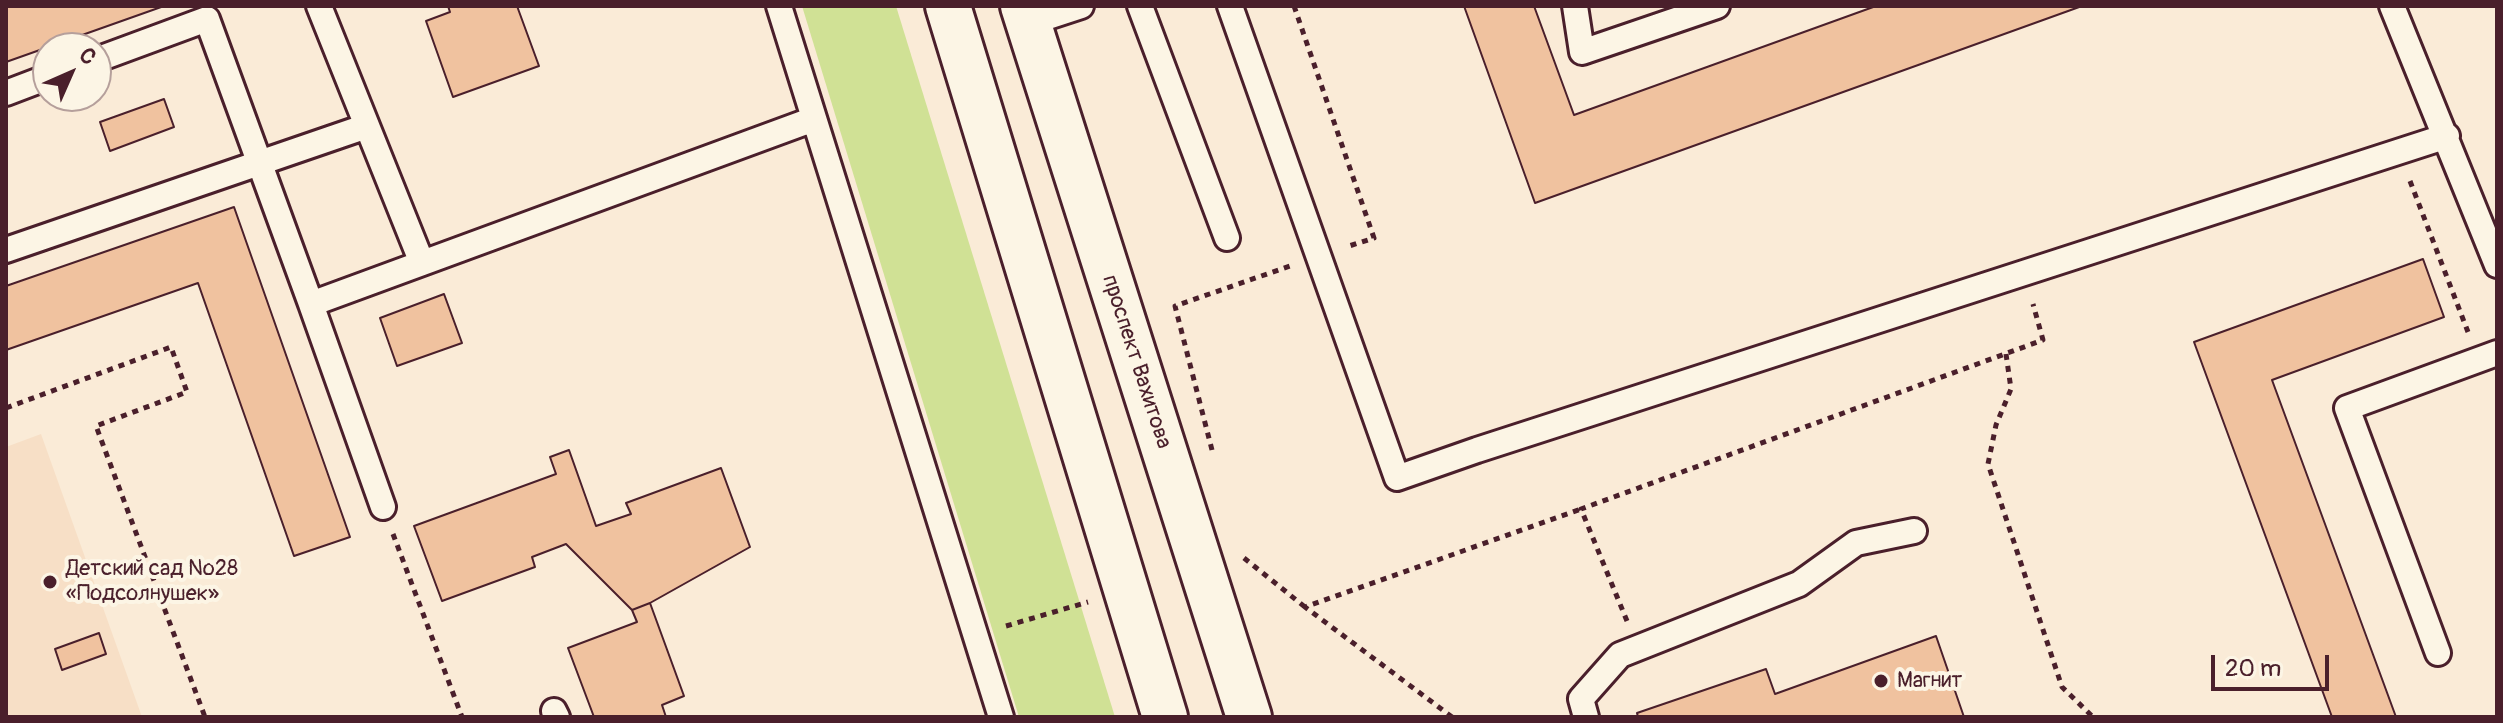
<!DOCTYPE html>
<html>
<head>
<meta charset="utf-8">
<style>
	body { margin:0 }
	#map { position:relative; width:2503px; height:723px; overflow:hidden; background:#faebd7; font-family:Pangolin,sans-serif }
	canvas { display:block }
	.frame { position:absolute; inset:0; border:8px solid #4a1f2b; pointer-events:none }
	.north { position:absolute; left:32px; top:32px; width:80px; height:80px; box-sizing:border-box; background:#fcf5e5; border:2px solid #b59f9b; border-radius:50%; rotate:45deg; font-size:22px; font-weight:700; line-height:32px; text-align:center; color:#4a1f2b }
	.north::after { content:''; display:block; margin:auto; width:28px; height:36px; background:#4a1f2b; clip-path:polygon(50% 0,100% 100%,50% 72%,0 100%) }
	.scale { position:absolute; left:2211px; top:655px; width:118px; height:36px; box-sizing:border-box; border:4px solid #4a1f2b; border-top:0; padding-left:10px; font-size:24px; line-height:28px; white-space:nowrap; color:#4a1f2b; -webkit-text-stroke:6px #fcf5e5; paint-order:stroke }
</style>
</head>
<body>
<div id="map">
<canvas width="2503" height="723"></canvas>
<div class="frame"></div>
<div class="north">С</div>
<div class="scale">20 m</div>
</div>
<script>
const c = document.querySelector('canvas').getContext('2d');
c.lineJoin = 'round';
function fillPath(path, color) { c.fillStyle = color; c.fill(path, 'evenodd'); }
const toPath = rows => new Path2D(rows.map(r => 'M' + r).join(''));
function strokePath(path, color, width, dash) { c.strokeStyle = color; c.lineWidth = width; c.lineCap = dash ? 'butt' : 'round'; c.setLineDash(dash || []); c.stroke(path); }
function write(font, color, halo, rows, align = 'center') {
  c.font = font + ' Pangolin,sans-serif'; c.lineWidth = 8; c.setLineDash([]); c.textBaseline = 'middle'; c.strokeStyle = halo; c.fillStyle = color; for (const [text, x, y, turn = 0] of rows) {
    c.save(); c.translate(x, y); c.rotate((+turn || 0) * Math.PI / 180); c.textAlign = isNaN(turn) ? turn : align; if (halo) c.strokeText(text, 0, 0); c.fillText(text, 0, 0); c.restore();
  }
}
const built = toPath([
	[41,434,142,717,6,717,6,447]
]);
const green = toPath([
	[802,6,896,6,1115,717,1019,717]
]);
const building = toPath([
	[6,6,164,6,6,62,6,6],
	[448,6,517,6,539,66,453,97,426,21,450,12,448,6],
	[1464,6,1534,6,1574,115,1876,6,2082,6,1535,203,1464,6],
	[164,99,174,127,110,151,100,122,164,99],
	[234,207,350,537,294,556,198,283,6,350,6,286,234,207],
	[2423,259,2444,317,2272,380,2396,717,2332,717,2194,342,2423,259],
	[444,294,462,343,397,366,380,318,444,294],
	[569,450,596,526,631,514,626,503,721,468,750,547,650,603,632,610,566,544,532,557,535,567,442,601,414,526,556,474,550,457,569,450],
	[650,603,684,696,662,705,666,717,594,717,568,648,637,622,632,610,650,603],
	[99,633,106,654,62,670,55,649,99,633],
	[1936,636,1964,717,1638,717,1637,713,1766,669,1775,694,1936,636]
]);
const path = toPath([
	[1294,6,1374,238,1349,246],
	[2410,181,2468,332],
	[2006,354,2011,389,1996,425,1988,464,2062,687,2093,717],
	[6,408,171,347,187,392,96,426,205,717],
	[1212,450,1175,306,1290,266],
	[393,534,462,717],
	[1244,558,1305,607],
	[1627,621,1581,509,2043,340,2033,304],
	[1006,626,1088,602],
	[1452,717,1305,607,1581,509]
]);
const lane = toPath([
	[319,6,422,263],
	[779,6,1001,717],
	[1140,6,1227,238],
	[1230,6,1397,478,1477,450,2447,136],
	[1575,6,1582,52,1717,6],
	[2392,6,2497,265],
	[1029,23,1081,6],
	[96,60,207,19,311,304,814,119],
	[6,93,48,77],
	[6,250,367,126],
	[311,304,383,507],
	[2438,653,2347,408,2497,353],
	[554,711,557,717],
	[1586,717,1581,699,1620,655,1799,584,1856,543,1914,531]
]);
const primary = toPath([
	[948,6,1165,717],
	[1023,6,1249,717]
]);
const markers = [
	[50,582,8,"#4a1f2b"],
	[1881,681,8,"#4a1f2b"]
];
const streetNames = [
	["проспект Вахитова",1136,362,72]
];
const poiNames = [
	["Детский сад №28",66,569],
	["«Подсолнушек»",66,594],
	["Магнит",1897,681]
];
fillPath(built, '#f7dfc6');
fillPath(green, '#d0e195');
fillPath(building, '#f0c29f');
strokePath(building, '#4a1f2b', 2);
strokePath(lane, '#4a1f2b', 30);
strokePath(primary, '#4a1f2b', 50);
strokePath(path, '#4a1f2b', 5, [6, 6]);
strokePath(lane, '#fcf5e5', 24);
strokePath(primary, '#fcf5e5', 44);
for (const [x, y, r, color] of markers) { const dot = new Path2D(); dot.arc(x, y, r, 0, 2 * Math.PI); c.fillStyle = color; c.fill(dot); strokePath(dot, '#fcf5e5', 3); }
write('22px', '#4a1f2b', '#fcf5e5', streetNames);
write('22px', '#4a1f2b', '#fcf5e5', poiNames, 'left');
</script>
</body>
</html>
